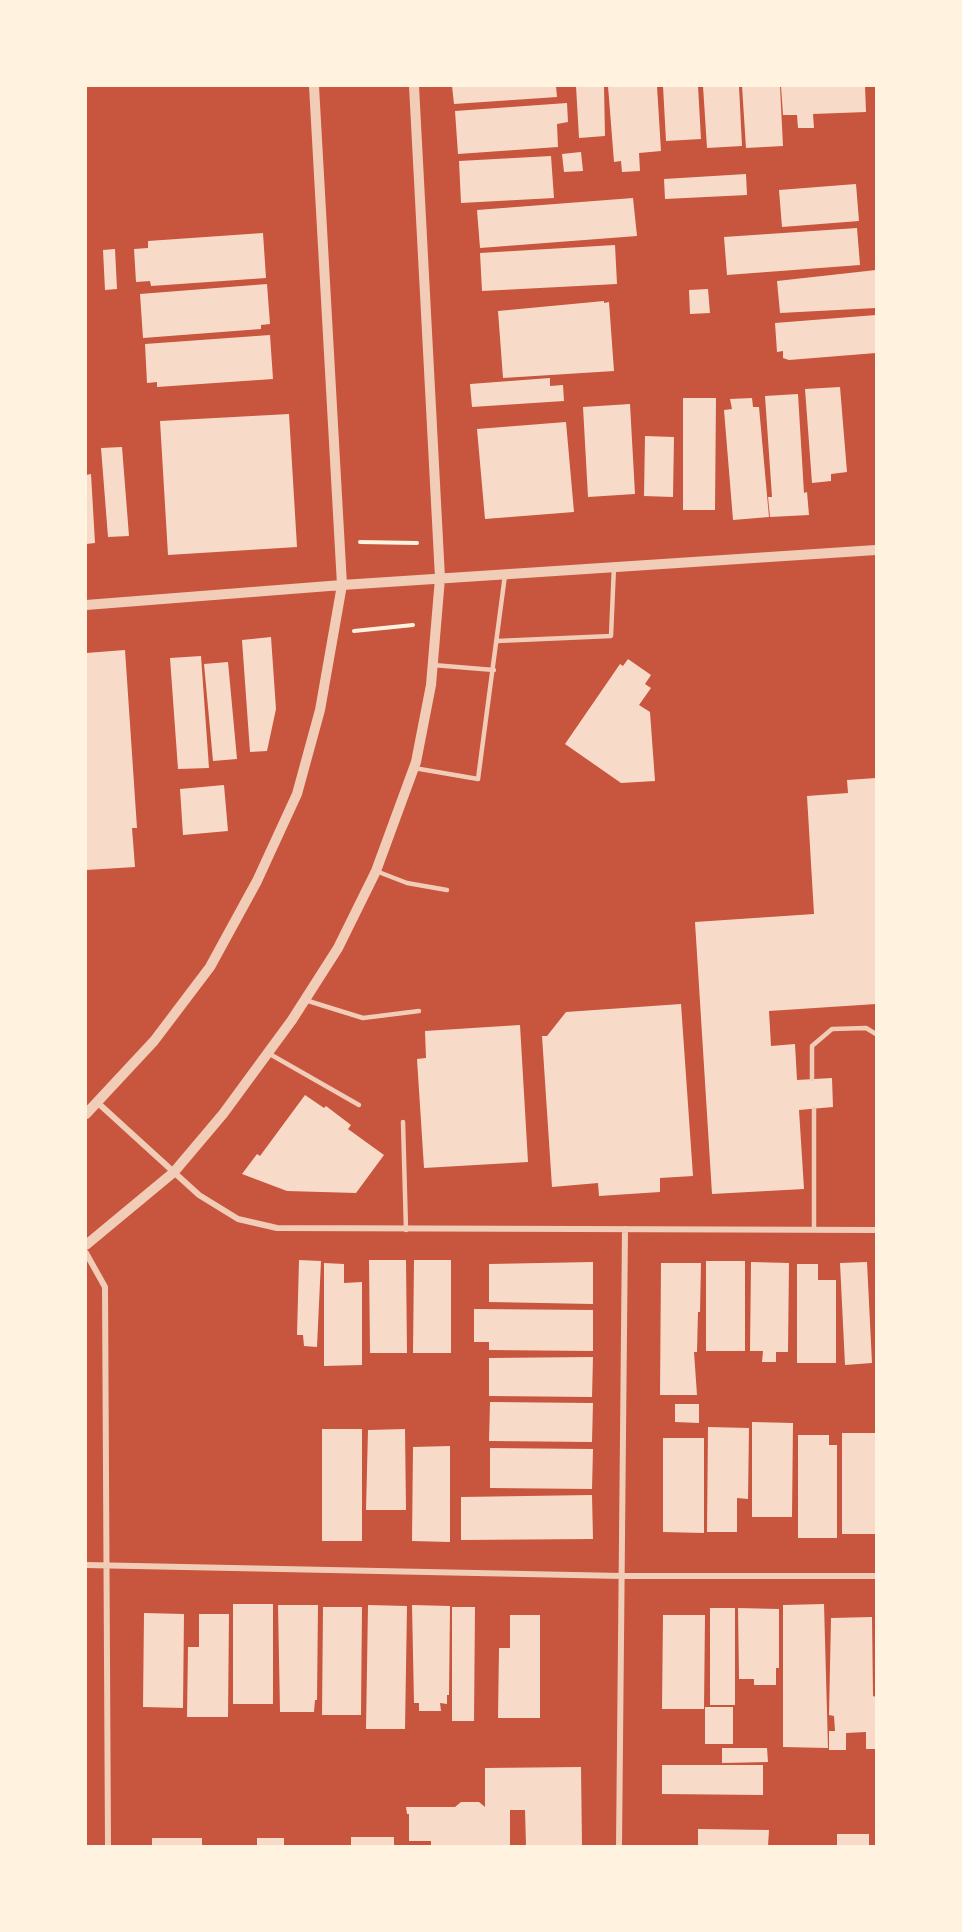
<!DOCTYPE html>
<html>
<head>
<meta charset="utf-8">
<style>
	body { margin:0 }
	#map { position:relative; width:962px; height:1932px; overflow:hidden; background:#c8553d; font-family:"Fira Sans Condensed",sans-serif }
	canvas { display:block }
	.frame { position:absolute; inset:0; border:87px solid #fff3e0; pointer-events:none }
</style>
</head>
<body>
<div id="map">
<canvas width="962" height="1932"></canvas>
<div class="frame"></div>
</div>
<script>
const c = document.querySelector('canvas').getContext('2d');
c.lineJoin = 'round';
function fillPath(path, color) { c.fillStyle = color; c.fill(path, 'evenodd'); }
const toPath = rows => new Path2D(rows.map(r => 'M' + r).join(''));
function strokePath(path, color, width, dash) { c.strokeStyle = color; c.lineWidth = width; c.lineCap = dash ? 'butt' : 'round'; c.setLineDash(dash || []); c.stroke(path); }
const building = toPath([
	[452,86,556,86,557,97,454,104],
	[576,86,604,86,605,136,579,138],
	[608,86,657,86,661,151,639,153,640,171,622,172,621,161,614,162],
	[663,86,698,86,701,139,666,141],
	[703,86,739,86,742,146,707,148],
	[742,86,780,86,783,146,746,148],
	[781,86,865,86,866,112,813,114,814,128,798,128,797,115,783,115],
	[567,103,568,122,557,124,558,147,458,154,455,111],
	[581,152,583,171,564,172,562,154],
	[551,156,554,198,461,203,459,161],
	[746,174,747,195,665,199,664,179],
	[856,184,859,221,782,227,779,190],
	[633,198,637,236,480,248,477,210],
	[857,228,860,265,727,275,724,237],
	[263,233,266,278,151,286,150,281,136,282,134,249,148,248,148,241],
	[615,245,617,284,482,291,480,253],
	[115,249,117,289,105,290,103,250],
	[876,270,876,308,780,313,777,281],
	[267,284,270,324,261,325,261,329,143,338,140,294],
	[708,289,710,313,690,314,689,290],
	[604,301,604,303,609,302,614,371,503,378,498,311],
	[876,315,876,353,789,360,783,358,783,351,777,352,775,323],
	[270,335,273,379,157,387,157,382,147,383,145,344],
	[550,378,550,386,563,385,564,401,472,407,470,384],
	[840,387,847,472,831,474,831,481,812,483,805,389],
	[798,394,804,493,807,492,809,515,770,517,768,497,772,497,765,396],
	[683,398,716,398,715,510,683,510],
	[752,398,753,407,759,407,769,517,733,520,724,410,732,409,730,399],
	[630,404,635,494,588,497,583,407],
	[289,414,297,547,168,555,160,421],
	[566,422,574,512,485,519,477,429],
	[645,436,674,437,673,497,644,496],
	[122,447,129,536,108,537,101,448],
	[91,474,95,543,86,544,86,475],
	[271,637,276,709,267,751,250,752,242,640],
	[125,650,137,828,132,828,135,867,86,870,86,653],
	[201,656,209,768,178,769,170,658],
	[628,659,651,675,645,684,651,688,639,705,650,712,655,781,621,783,565,744,620,664,623,666],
	[228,662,237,759,213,761,204,664],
	[876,778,876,1004,769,1011,771,1046,795,1044,797,1080,832,1078,833,1107,799,1110,804,1189,712,1194,695,922,814,914,807,796,848,793,847,780],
	[224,785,228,831,183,835,180,789],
	[681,1004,693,1176,660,1178,660,1192,599,1196,598,1183,552,1187,542,1036,547,1036,566,1012],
	[520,1025,528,1162,424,1168,417,1059,426,1058,425,1031],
	[305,1095,324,1108,326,1106,351,1125,348,1129,384,1155,356,1193,287,1191,242,1174,257,1154,260,1156],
	[299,1260,321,1261,317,1347,304,1346,303,1335,297,1335],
	[369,1260,406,1260,407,1353,370,1353],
	[414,1260,451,1260,451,1353,413,1353],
	[706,1261,745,1261,745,1351,706,1351],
	[593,1262,593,1304,489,1302,489,1264],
	[751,1262,789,1263,788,1352,776,1352,776,1362,762,1362,763,1351,750,1351],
	[867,1262,872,1363,845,1365,840,1263],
	[324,1263,344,1264,344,1283,362,1282,362,1365,324,1366],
	[661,1263,701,1263,700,1312,698,1312,697,1352,694,1352,697,1395,660,1395],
	[797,1264,818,1264,818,1280,836,1280,836,1363,797,1363],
	[474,1309,593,1310,593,1351,489,1350,489,1342,474,1342],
	[593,1357,592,1397,489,1396,489,1358],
	[490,1402,593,1403,592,1442,489,1441],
	[675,1404,699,1404,699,1423,675,1422],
	[752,1422,793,1423,792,1517,752,1517],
	[708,1427,749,1428,748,1499,737,1498,737,1532,707,1532],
	[322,1429,362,1429,362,1541,322,1541],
	[405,1429,406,1510,366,1510,368,1430],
	[842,1433,876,1433,876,1534,842,1534],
	[798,1435,829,1435,829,1445,837,1445,837,1538,798,1538],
	[663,1438,704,1438,704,1533,663,1532],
	[450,1446,450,1542,412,1541,413,1447],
	[490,1448,593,1449,592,1489,490,1488],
	[592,1495,593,1539,461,1540,461,1497],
	[233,1604,273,1604,273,1704,233,1704],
	[824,1604,828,1748,783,1747,783,1605],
	[278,1605,318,1605,317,1700,315,1700,314,1712,280,1712],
	[368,1605,407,1606,405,1729,366,1729],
	[412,1605,450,1606,449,1695,447,1695,447,1704,440,1703,441,1711,419,1711,419,1703,414,1703],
	[323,1607,362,1607,361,1715,322,1715],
	[452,1607,475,1607,474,1721,452,1721],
	[710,1608,735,1608,735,1705,710,1705],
	[738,1608,779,1609,779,1668,776,1668,776,1685,754,1685,754,1679,739,1679],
	[144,1613,184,1614,183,1708,143,1707],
	[199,1614,229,1614,228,1717,187,1717,188,1647,199,1647],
	[510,1615,540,1615,540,1718,498,1718,499,1648,510,1648],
	[663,1615,705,1615,704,1709,662,1709],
	[872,1617,873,1696,876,1697,876,1749,866,1749,866,1732,846,1733,846,1750,829,1750,829,1731,835,1731,834,1716,829,1715,831,1618],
	[705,1707,733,1707,733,1744,705,1744],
	[722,1748,767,1748,768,1762,722,1763],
	[662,1765,763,1765,763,1795,662,1794],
	[581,1767,582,1846,526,1846,525,1810,510,1810,510,1846,431,1846,431,1841,409,1841,409,1814,407,1814,406,1807,455,1807,461,1802,479,1802,485,1807,485,1768],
	[698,1829,769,1830,768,1846,698,1846],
	[837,1834,869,1834,869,1846,837,1846],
	[351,1837,394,1837,394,1846,351,1846],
	[152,1838,202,1838,202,1846,152,1846],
	[257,1838,284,1838,284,1846,257,1846]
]);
const path = toPath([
	[360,542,417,543],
	[354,631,413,625]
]);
const service = toPath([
	[497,641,611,636,614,566],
	[433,665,494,670],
	[414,768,478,779,505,575],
	[376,871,407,883,447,890],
	[305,1000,363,1018,419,1011],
	[268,1053,359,1105],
	[812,1079,812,1046,832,1029,866,1028,876,1034],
	[814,1109,814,1230],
	[403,1122,406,1230]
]);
const minor = toPath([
	[98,1103,199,1195,238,1219,277,1228,876,1230],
	[86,1253,105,1287,108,1846],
	[86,1565,622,1576,876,1576],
	[619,1846,625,1229]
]);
const tertiary = toPath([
	[86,605,342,585,876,550],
	[86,1114,154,1041,210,967,257,881,297,794,320,710,342,585,314,86],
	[86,1245,174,1172,223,1114,292,1020,338,948,376,871,416,762,431,685,440,578,414,86]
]);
fillPath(building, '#f7dbc8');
strokePath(path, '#fff3e0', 4);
strokePath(service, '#f1ccb7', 4.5);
strokePath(minor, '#f1ccb7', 6);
strokePath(tertiary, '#f1ccb7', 10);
</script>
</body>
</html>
